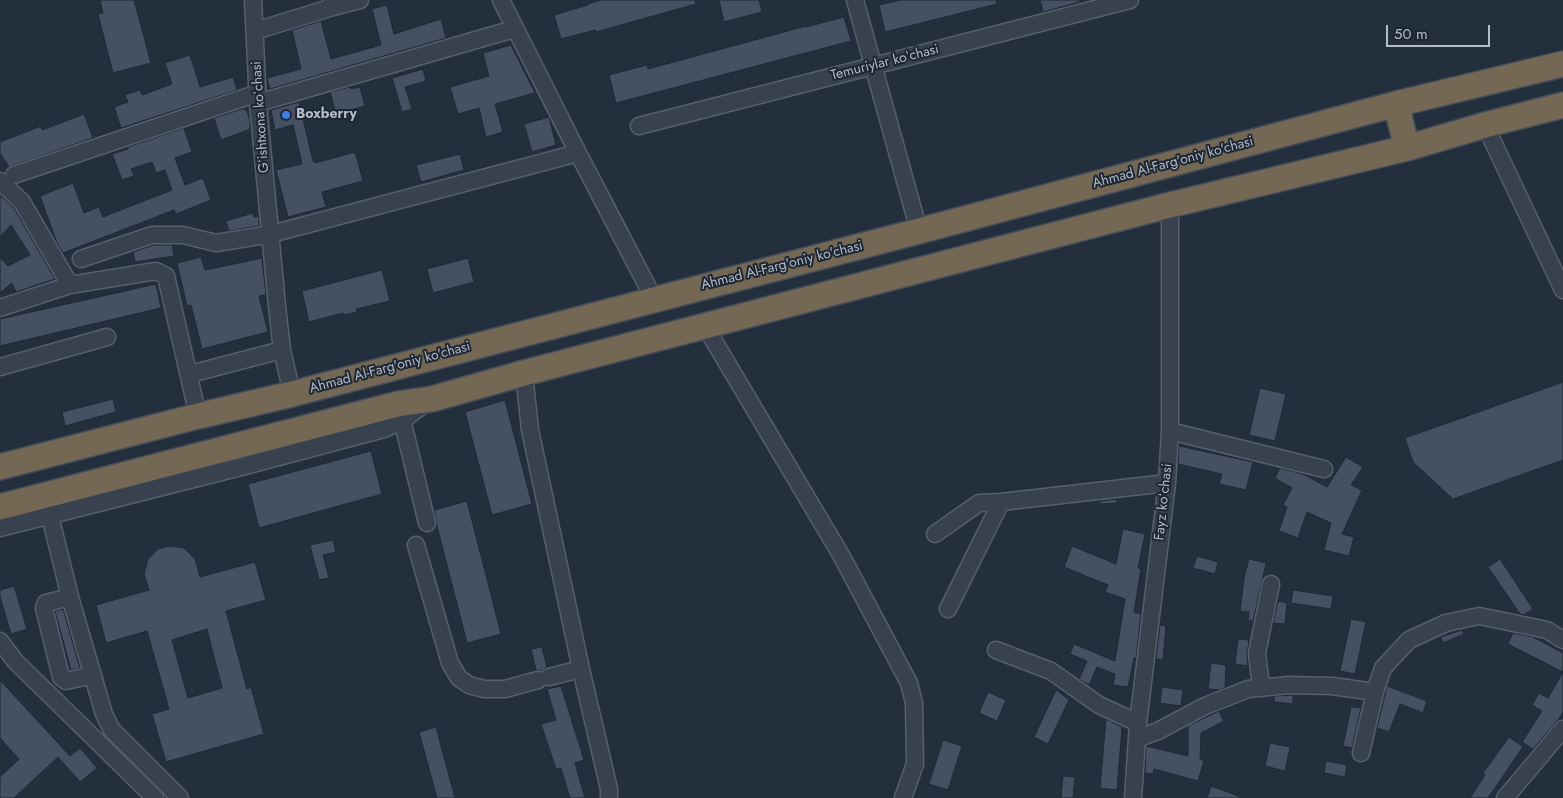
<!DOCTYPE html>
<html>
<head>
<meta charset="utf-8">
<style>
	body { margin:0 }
	#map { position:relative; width:1563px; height:798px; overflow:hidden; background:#242f3e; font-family:Jost,sans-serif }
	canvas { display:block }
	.scale { position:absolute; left:1386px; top:25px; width:104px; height:22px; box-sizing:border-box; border:2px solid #b4bcc9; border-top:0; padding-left:6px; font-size:15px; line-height:18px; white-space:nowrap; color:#b4bcc9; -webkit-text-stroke:4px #1d2633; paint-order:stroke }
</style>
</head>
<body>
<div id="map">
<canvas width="1563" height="798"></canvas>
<div class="scale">50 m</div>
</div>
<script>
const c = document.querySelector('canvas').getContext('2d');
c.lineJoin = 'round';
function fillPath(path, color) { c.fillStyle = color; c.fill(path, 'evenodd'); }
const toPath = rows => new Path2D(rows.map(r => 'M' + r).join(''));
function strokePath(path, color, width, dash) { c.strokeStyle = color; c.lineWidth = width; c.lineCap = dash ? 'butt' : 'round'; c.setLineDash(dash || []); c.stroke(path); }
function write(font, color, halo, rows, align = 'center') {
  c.font = font + ' Jost,sans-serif'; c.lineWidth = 4; c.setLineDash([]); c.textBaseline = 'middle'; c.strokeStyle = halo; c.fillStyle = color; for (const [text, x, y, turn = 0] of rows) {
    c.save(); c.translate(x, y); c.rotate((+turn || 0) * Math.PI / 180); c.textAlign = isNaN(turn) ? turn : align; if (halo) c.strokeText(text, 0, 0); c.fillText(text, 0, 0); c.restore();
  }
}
const building = toPath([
	[100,0,134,0,151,63,113,73,98,14,103,13,100,0],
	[601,0,695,0,696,4,596,32,595,30,561,39,554,15,588,5,588,4,601,0],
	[719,0,759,0,762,12,724,22,719,0],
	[901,0,996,0,997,4,885,32,879,5,901,0],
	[1040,0,1080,0,1080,2,1043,12,1040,0],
	[387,5,394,34,441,19,446,38,270,89,267,78,301,69,292,30,321,21,331,59,381,45,372,9,387,5],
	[844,17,851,41,616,103,609,75,647,65,648,69,806,26,806,27,844,17],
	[511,45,535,93,495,104,503,132,486,137,479,108,458,114,450,87,489,76,483,53,511,45],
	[190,55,200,87,233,77,237,90,121,128,114,107,128,102,125,95,140,90,142,95,172,84,165,63,190,55],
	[423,69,426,81,405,87,412,109,402,112,392,78,423,69],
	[350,87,351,89,360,87,365,106,336,114,330,92,350,87],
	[299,102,313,161,315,163,355,152,363,181,322,192,326,207,288,217,276,170,302,164,293,125,275,130,271,110,299,102],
	[242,109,246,109,250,120,250,129,221,140,214,118,242,109],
	[84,114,93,138,9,167,0,153,0,142,41,126,42,130,84,114],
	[549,117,556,145,532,152,524,124,549,117],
	[184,128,192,152,175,158,185,185,203,178,211,200,176,214,174,210,63,253,57,243,40,196,73,183,84,213,99,207,103,217,172,190,165,170,156,173,152,162,131,169,134,176,122,180,112,154,128,149,128,147,184,128],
	[460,154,464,170,421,182,416,165,460,154],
	[0,195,14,208,55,279,16,292,12,283,0,293,0,257,8,266,30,255,11,225,0,237,0,195],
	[253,213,254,217,259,216,259,226,229,231,226,221,253,213],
	[154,245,172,245,174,256,135,262,133,252,154,245],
	[201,257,205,270,262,258,266,295,259,296,268,332,202,349,191,305,187,306,177,263,201,257],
	[468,258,474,282,433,293,427,269,468,258],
	[382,270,390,301,356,309,357,312,344,315,343,313,309,322,302,291,382,270],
	[156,284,161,308,0,346,0,319,156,284],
	[1563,382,1563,460,1453,499,1413,462,1405,438,1563,382],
	[1260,388,1286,394,1275,441,1249,435,1260,388],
	[113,399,116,412,65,426,62,412,113,399],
	[505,400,532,504,492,515,465,412,505,400],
	[1179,446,1253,462,1246,490,1219,484,1222,474,1178,464,1179,446],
	[371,451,382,494,259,528,248,484,371,451],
	[1346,457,1363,467,1351,485,1362,490,1342,534,1354,537,1349,556,1324,550,1331,523,1307,512,1298,538,1279,531,1287,507,1283,505,1292,488,1275,478,1280,468,1303,474,1327,487,1346,457],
	[1117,499,1117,503,1100,504,1100,501,1117,499],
	[467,501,501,634,467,643,437,526,434,510,467,501],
	[1123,529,1145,534,1138,568,1141,569,1134,612,1141,614,1136,658,1134,658,1128,687,1113,685,1115,674,1097,667,1089,685,1079,679,1087,661,1070,654,1074,644,1115,661,1125,599,1105,592,1108,585,1064,567,1072,546,1116,564,1123,529],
	[333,540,336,552,323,555,329,578,319,580,310,545,333,540],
	[170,546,184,548,195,559,200,577,255,562,266,600,226,611,247,689,251,687,264,734,166,762,152,714,169,709,147,631,106,643,96,605,149,590,144,574,148,559,158,549,170,546],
	[207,629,222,688,188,698,172,640,207,629],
	[1197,556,1218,562,1215,574,1193,568,1197,556],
	[1249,559,1266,563,1253,621,1248,620,1249,612,1240,611,1244,578,1249,559],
	[1500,559,1533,609,1523,615,1520,614,1488,567,1500,559],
	[14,586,27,629,11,634,0,597,0,590,14,586],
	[1293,590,1333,596,1331,609,1291,603,1293,590],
	[1278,601,1287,603,1285,624,1273,623,1278,601],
	[63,609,80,668,71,670,55,611,63,609],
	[1351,619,1366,622,1355,674,1340,671,1351,619],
	[1160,625,1166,626,1163,660,1156,659,1160,625],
	[1462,630,1464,634,1443,643,1441,637,1462,630],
	[1513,633,1533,637,1563,653,1563,712,1558,720,1533,749,1522,742,1542,711,1532,705,1539,693,1548,698,1563,672,1508,644,1513,633],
	[1238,639,1249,640,1247,654,1248,666,1235,664,1238,639],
	[542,647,547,667,541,671,536,670,531,649,542,647],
	[1211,663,1226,665,1225,688,1219,690,1208,689,1211,663],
	[0,680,70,756,80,748,97,768,80,782,58,757,14,798,0,798,0,777,19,759,0,738,0,680],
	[561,686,584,760,575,763,585,798,570,798,561,768,556,769,541,724,556,720,547,689,561,686],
	[1387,686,1427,701,1423,713,1400,704,1389,732,1377,728,1387,686],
	[1162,687,1183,690,1181,706,1160,703,1162,687],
	[1056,690,1069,700,1048,744,1034,737,1056,690],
	[988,692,1006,700,997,721,979,713,988,692],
	[1293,695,1293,704,1274,702,1274,696,1293,695],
	[1351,707,1361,708,1352,748,1343,746,1351,707],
	[1219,711,1224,721,1201,733,1200,759,1204,761,1198,781,1154,769,1153,774,1145,773,1146,746,1188,756,1188,726,1219,711],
	[1106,719,1122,727,1117,790,1100,788,1106,719],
	[436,727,455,798,437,798,419,732,436,727],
	[1509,737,1523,747,1488,798,1470,798,1485,775,1483,773,1509,737],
	[943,740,962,746,948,790,929,784,943,740],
	[1270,743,1290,747,1285,771,1265,766,1270,743],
	[1326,761,1347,765,1345,777,1324,773,1326,761],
	[1063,776,1075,777,1073,798,1061,798,1063,776],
	[1211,786,1241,797,1240,798,1207,798,1211,786]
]);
const minor = toPath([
	[253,0,258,103,277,306,282,350,292,394],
	[332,0,333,7,360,0],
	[501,0,578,153,654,299],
	[855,0,919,231],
	[255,31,333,7],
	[258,103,514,29],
	[1485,125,1563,290],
	[639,126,1130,0],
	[14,175,258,93],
	[0,181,22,202,70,285],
	[81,259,152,235,183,235,216,243,271,234,578,153],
	[0,308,70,285,156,271,166,276,198,416],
	[705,326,841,555,909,683,914,703,915,764,903,798],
	[0,367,107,337],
	[524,373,530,430,581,669,609,789,609,798],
	[190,374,282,350],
	[400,411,427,523],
	[1170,431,1324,469],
	[50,505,50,516,70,597,104,714,112,730,180,798],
	[0,528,245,466,384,429,402,421,427,402],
	[935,534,979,503,1001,502,1167,483],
	[416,545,450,663,459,678,469,685,484,689,505,689,538,680],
	[70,597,46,603,44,608,61,677,66,681,93,675],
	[948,609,1001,502],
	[0,641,15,661,155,798],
	[996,650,1051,671,1099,705,1138,723],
	[549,677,581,669],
	[1261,688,1257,653,1271,584],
	[1375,692,1383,668,1409,640,1446,623,1479,616,1547,630,1563,640],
	[1139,738,1158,731,1205,706,1248,689,1289,685,1332,686,1375,692,1361,753],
	[1133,798,1138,723,1167,483,1170,431,1170,205],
	[1505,798,1563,729]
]);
const highway = toPath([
	[1396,104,1407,148],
	[0,467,198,416,292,394,919,231,1396,104,1563,64],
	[0,507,398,404,432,399,524,373,1170,205,1407,148,1485,125,1563,105]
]);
const markers = [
	[286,115,5,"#3f7fe0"]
];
const streetNames = [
	["Temuriylar koʻchasi",885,63,-14],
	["Gʻishtxona koʻchasi",261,117,-94],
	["Ahmad Al-Farg'oniy ko'chasi",1173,163,-15],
	["Ahmad Al-Farg'oniy ko'chasi",782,266,-14],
	["Ahmad Al-Farg'oniy ko'chasi",390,368,-15],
	["Fayz koʻchasi",1164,502,-84]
];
const poiNames = [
	["Boxberry",296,115]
];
fillPath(building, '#455162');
strokePath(building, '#1f2835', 1);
strokePath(minor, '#565f6c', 19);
strokePath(highway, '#434c59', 28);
strokePath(minor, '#38414e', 16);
strokePath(highway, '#746855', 25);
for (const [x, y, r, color] of markers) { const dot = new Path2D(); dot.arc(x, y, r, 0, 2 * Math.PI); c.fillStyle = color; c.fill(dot); strokePath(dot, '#1d2633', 2); }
write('14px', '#b4bcc9', '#1d2633', streetNames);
write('bold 14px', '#b4bcc9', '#1d2633', poiNames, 'left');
</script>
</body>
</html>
